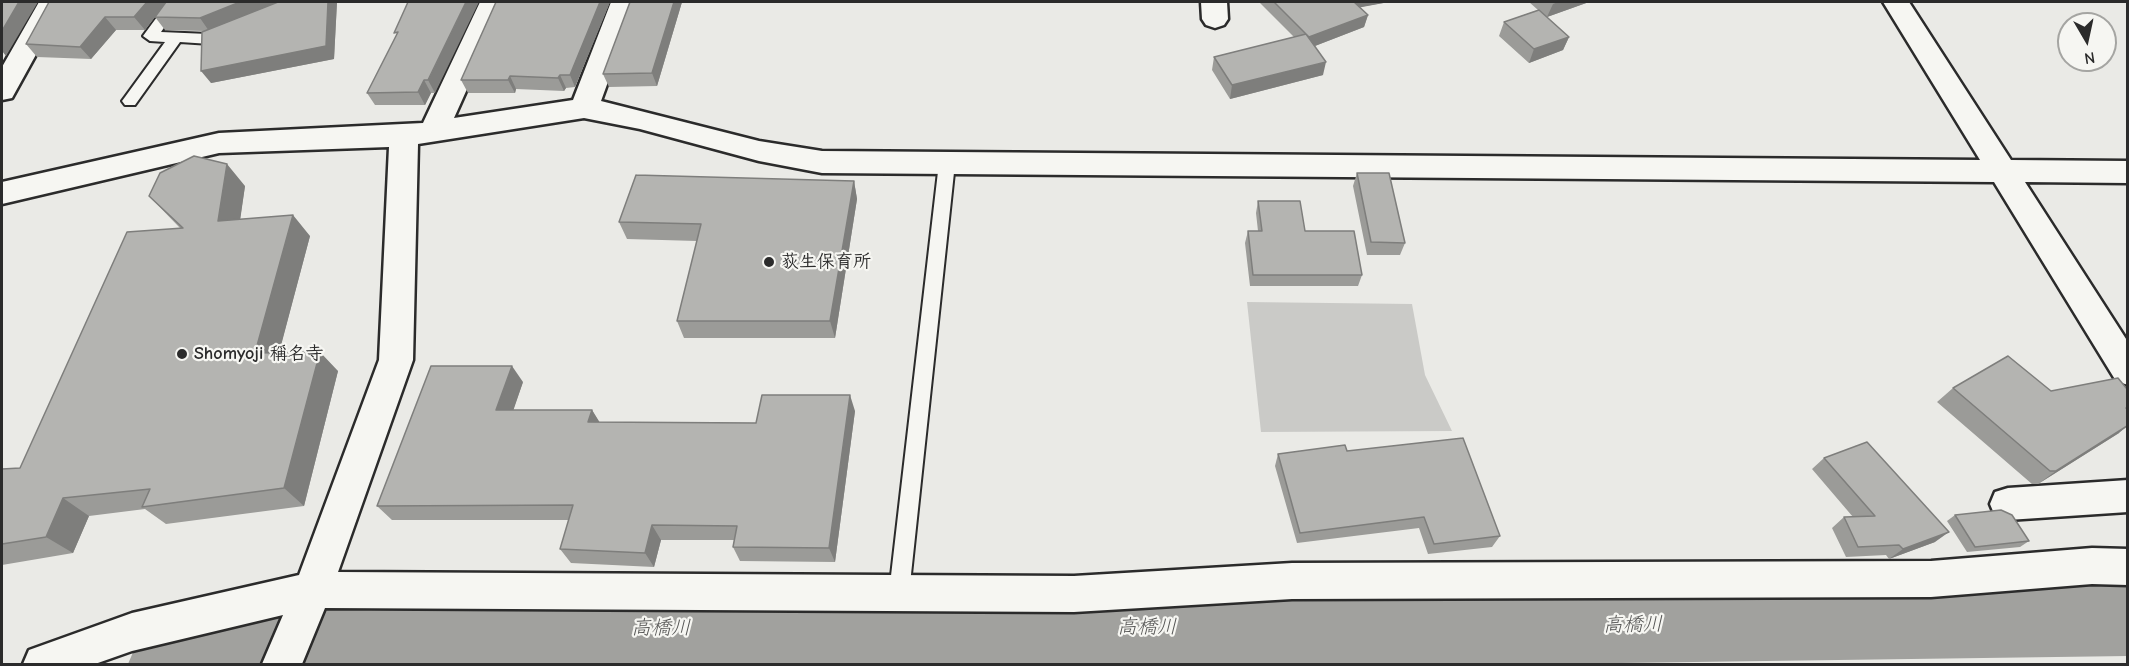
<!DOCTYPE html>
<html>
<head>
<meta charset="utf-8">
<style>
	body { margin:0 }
	#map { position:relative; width:2129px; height:666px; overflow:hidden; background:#eaeae6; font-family:"Comic Neue",sans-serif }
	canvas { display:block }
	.frame { position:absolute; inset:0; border:3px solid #2b2b2b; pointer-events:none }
	.north { position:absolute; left:2057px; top:12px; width:60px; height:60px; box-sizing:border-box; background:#f6f6f2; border:2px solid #a5a5a2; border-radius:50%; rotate:171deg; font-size:16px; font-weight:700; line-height:24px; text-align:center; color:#2b2b2b }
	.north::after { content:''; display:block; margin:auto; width:21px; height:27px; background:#2b2b2b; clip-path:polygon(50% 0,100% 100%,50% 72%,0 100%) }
</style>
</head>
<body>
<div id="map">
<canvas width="2129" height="666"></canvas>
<div class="frame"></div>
<div class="north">N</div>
</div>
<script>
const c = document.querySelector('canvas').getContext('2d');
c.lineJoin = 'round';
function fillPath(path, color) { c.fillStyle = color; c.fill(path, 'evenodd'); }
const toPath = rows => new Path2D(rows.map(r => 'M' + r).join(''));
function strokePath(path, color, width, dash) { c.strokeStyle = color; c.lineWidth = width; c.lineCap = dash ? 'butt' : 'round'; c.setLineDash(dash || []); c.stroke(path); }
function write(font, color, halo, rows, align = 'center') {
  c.font = font + ' "Comic Neue","Klee One",sans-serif'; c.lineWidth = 4.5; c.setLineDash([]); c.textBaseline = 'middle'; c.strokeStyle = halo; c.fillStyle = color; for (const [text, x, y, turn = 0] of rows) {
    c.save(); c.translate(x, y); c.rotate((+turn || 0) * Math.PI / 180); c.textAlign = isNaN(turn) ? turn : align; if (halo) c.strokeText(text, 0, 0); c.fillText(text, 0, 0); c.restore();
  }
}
const green = toPath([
	[1247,302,1412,304,1425,375,1452,431,1261,432]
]);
const river = toPath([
	[2128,580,2128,656,1549,664,128,664,140,636,169,624,360,590,1549,588,2128,580]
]);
const service = toPath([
	[168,2,182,2,161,32,208,34,224,28,231,33,210,44,180,42,135,105,125,105,122,101,125,97,165,42,150,41,143,36,168,2],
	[947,157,955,163,909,593,906,600,899,603,892,600,889,593,939,163,947,157]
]);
const minor = toPath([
	[39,2,65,2,12,98,2,100,2,67,39,2],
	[480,2,506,2,454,118,573,100,611,2,637,2,601,101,759,141,822,151,1980,160,1883,2,1909,2,2011,160,2128,161,2128,183,2025,182,2128,342,2128,385,2116,381,1994,182,822,173,759,161,640,129,584,118,418,144,413,360,338,572,1074,576,1292,563,1931,561,2092,548,2128,549,2128,585,2092,584,1931,597,1292,599,1074,612,325,608,302,664,262,664,283,615,132,651,95,664,23,664,29,650,132,613,299,575,379,360,389,147,219,153,2,204,2,182,219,133,423,123,480,2],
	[1201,2,1227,2,1228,19,1224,25,1215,28,1206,25,1202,19,1201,2],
	[2128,480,2128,512,2008,520,1995,516,1990,504,1995,492,2008,488,2128,480]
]);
const wall = toPath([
	[49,2,337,2,334,59,211,83,204,31,165,30,155,17,162,7,145,30,116,30,91,59,37,57,26,44],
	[408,2,435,93,431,93,425,105,375,105,367,93,396,36],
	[496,2,610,2,575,87,566,88,564,91,516,89,515,93,468,93,461,80],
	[630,2,682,2,657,86,609,87,603,74],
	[1259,2,1389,2,1360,7,1368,15,1364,27,1315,46,1323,75,1230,99,1212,70,1214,57,1294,37],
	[1529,2,1589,2,1547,17,1569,37,1563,50,1529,63,1499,36,1504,22,1538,10],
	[1357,173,1405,243,1400,255,1367,255,1353,186],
	[854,181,857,199,835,338,684,338,677,321,697,241,627,239,619,222],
	[245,186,240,219,310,236,279,352,338,371,304,506,166,524,145,509,89,516,73,553,2,565,2,469,20,468,181,229,149,196],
	[1258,201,1305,231,1362,275,1358,286,1250,286,1245,243,1248,231,1258,231,1256,213],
	[523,382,513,410,592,410,599,422,756,423,855,411,835,562,740,561,733,547,734,540,661,540,654,567,571,563,560,549,569,520,392,520,377,506],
	[1953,388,2051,391,2119,433,2038,484,2032,484,1937,402],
	[1347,451,1500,536,1492,547,1428,554,1419,528,1297,543,1275,466,1278,454],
	[1824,458,1935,542,1889,559,1886,555,1846,557,1832,528,1844,517,1853,517,1812,469],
	[1955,515,2029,541,2020,547,1967,552,1947,521]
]);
const shadedWall = toPath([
	[19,2,38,2,6,56,2,51,2,31],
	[147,2,167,2,145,30,134,17],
	[240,2,279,2,209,31,200,18],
	[328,2,337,2,334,59,211,83,201,71],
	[466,2,479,2,435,93,428,80],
	[600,2,610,2,575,87,570,75],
	[674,2,682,2,657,86,652,73],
	[1348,2,1389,2,1346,10],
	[1558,2,1589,2,1547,17,1553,4],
	[1368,15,1364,27,1307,49,1309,37],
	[105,17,116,30,91,59,80,47],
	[1569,37,1563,50,1529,63,1534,49],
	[1326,62,1323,75,1230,99,1232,85],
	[560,75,566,88,564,91,558,78],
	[510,76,516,89,515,93,508,80],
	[424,80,431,93,425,105,418,92],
	[227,164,245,186,237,242,218,221],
	[854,181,857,199,835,338,830,321],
	[293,215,310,236,274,372,255,353],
	[320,352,338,371,304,506,284,488],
	[512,366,523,382,508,426,496,410],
	[850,395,855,411,835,562,829,548],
	[592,410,602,426,588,422],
	[2127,426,2119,433,2038,484,2056,471],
	[63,498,89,516,73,553,46,537],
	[652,525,661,540,654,567,645,553],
	[1949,532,1935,542,1889,559,1903,549]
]);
const building = toPath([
	[2,2,19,2,2,31,2,2],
	[49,2,147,2,134,17,105,17,80,47,26,44,49,2],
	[166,2,240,2,200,18,155,17,166,2],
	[278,2,328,2,326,46,201,71,202,32,278,2],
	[408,2,466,2,428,80,424,80,418,92,367,93,398,32,394,33,408,2],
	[496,2,600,2,570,75,560,75,558,78,510,76,508,80,461,80,496,2],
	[630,2,674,2,652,73,603,74,630,2],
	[1274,2,1354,2,1368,15,1309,37,1274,2],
	[1539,10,1569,37,1534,49,1504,22,1539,10],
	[1306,34,1326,62,1232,85,1214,57,1306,34],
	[194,156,227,164,218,221,293,215,255,353,320,352,284,488,142,507,150,489,63,498,46,537,2,544,2,469,20,468,127,232,183,228,149,196,160,173,194,156],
	[1357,173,1389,173,1405,243,1371,242,1357,173],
	[636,175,854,181,830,321,677,321,701,224,619,222,636,175],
	[1258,201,1300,201,1305,231,1354,231,1362,275,1253,275,1248,231,1262,231,1258,201],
	[2008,356,2051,391,2118,378,2127,389,2127,408,2126,408,2127,409,2127,426,2056,471,2050,471,1953,388,2008,356],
	[431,366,512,366,496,410,592,410,588,422,756,423,762,395,850,395,829,548,733,547,737,526,652,525,645,553,560,549,573,505,377,506,431,366],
	[1463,438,1500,536,1434,544,1424,517,1300,533,1278,454,1345,445,1347,451,1463,438],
	[1867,442,1949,532,1903,549,1899,545,1858,547,1844,517,1875,516,1824,458,1867,442],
	[2001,510,2012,515,2029,541,1975,547,1955,515,2001,510]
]);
const markers = [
	[769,262,6,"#2b2b2b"],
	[182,354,6,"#2b2b2b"]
];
const poiNames = [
	["荻生保育所",781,262],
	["Shomyoji 稱名寺",194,354]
];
const waterNames = [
	["高橋川",1633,625,-1],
	["高橋川",1147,627],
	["高橋川",661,628]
];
fillPath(green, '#cacac7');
fillPath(river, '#a1a19e');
strokePath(service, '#2b2b2b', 4);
strokePath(minor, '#2b2b2b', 5);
fillPath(service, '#f6f6f2');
fillPath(minor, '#f6f6f2');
fillPath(wall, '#9b9b98');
fillPath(shadedWall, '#7e7e7c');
fillPath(building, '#b4b4b1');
strokePath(building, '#7e7e7c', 1.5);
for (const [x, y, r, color] of markers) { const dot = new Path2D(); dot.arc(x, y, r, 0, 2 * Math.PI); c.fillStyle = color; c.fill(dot); strokePath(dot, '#f6f6f2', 2); }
write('bold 18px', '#2b2b2b', '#f6f6f2', poiNames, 'left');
write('italic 20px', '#545453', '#f6f6f2', waterNames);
</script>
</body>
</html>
